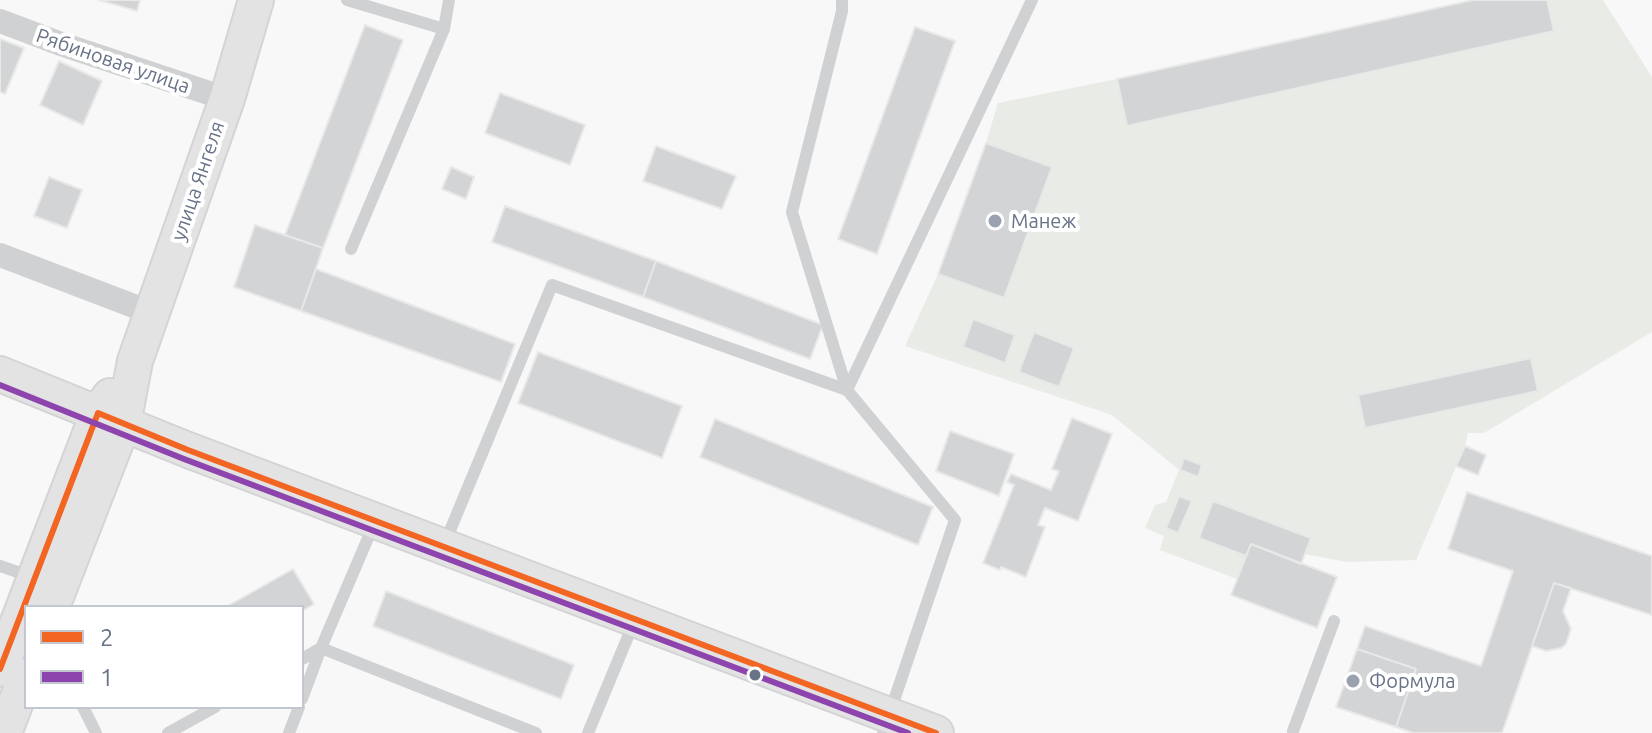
<!DOCTYPE html>
<html>
<head>
<meta charset="utf-8">
<style>
	body { margin:0 }
	#map { position:relative; width:1652px; height:733px; overflow:hidden; background:#f8f8f8; font-family:Ubuntu,sans-serif }
	canvas { display:block }
	.legend { position:absolute; left:24px; top:605px; width:280px; height:104px; box-sizing:border-box; background:#fff; border:2px solid #c3c7cf; margin:0; padding:10px 14px; list-style:none; font-size:24px; color:#697387 }
	.legend li { display:flex; align-items:center; gap:16px; height:40px }
	.legend b { width:40px; border:2px solid #c3c7cf }
</style>
</head>
<body>
<div id="map">
<canvas width="1652" height="733"></canvas>
<ul class="legend">
<li><b style="height:10px;background:#f26522"></b>2</li>
<li><b style="height:10px;background:#8e44ad"></b>1</li>
</ul>
</div>
<script>
const c = document.querySelector('canvas').getContext('2d');
c.lineJoin = 'round';
function fillPath(path, color) { c.fillStyle = color; c.fill(path, 'evenodd'); }
const toPath = rows => new Path2D(rows.map(r => 'M' + r).join(''));
function strokePath(path, color, width, dash) { c.strokeStyle = color; c.lineWidth = width; c.lineCap = dash ? 'butt' : 'round'; c.setLineDash(dash || []); c.stroke(path); }
function write(font, color, halo, rows, align = 'center') {
  c.font = font + ' Ubuntu,sans-serif'; c.lineWidth = 8; c.setLineDash([]); c.textBaseline = 'middle'; c.strokeStyle = halo; c.fillStyle = color; for (const [text, x, y, turn = 0] of rows) {
    c.save(); c.translate(x, y); c.rotate((+turn || 0) * Math.PI / 180); c.textAlign = isNaN(turn) ? turn : align; if (halo) c.strokeText(text, 0, 0); c.fillText(text, 0, 0); c.restore();
  }
}
const green = toPath([
	[1473,0,1603,0,1652,77,1652,332,1484,433,1468,433,1465,446,1416,560,1347,562,1251,544,1237,579,1160,550,1164,536,1145,528,1155,505,1166,502,1179,470,1112,415,905,346,938,274,986,143,998,103,1117,79]
]);
const building = toPath([
	[99,0,140,0,137,11,99,0],
	[1473,0,1547,0,1554,31,1127,126,1117,79,1473,0],
	[365,25,403,40,323,248,285,235,365,25],
	[915,27,955,41,877,254,838,239,915,27],
	[0,39,24,48,5,94,0,92,0,39],
	[59,61,102,81,83,125,40,105,59,61],
	[500,93,585,125,570,165,485,133,500,93],
	[986,143,1052,167,1004,298,938,274,986,143],
	[656,146,736,176,722,209,643,181,656,146],
	[451,167,474,177,466,199,442,189,451,167],
	[49,177,82,190,67,228,34,216,49,177],
	[505,206,656,261,643,297,492,242,505,206],
	[255,225,323,248,301,311,234,287,255,225],
	[656,261,823,325,810,359,643,297,656,261],
	[316,269,515,344,501,382,301,311,316,269],
	[973,319,1015,335,1005,363,963,347,973,319],
	[1034,332,1074,348,1059,387,1019,372,1034,332],
	[538,352,682,406,662,458,518,403,538,352],
	[1531,358,1538,391,1365,428,1358,395,1531,358],
	[1072,418,1112,434,1078,521,1045,508,1038,525,1045,527,1026,577,1001,567,1000,570,983,563,1014,485,1007,482,1011,474,1051,490,1059,471,1052,469,1072,418],
	[715,419,933,507,918,545,700,457,715,419],
	[950,431,1014,454,999,496,936,471,950,431],
	[1465,446,1486,455,1478,475,1456,466,1465,446],
	[1184,458,1202,465,1198,477,1180,470,1184,458],
	[1467,492,1652,556,1652,615,1554,583,1502,733,1413,733,1396,727,1416,669,1357,649,1365,626,1481,666,1513,571,1448,549,1467,492],
	[1179,496,1192,501,1178,533,1166,528,1179,496],
	[1213,501,1311,538,1301,564,1251,544,1246,556,1199,538,1213,501],
	[1251,544,1337,577,1317,628,1231,595,1251,544],
	[293,569,314,604,302,611,302,607,226,607,293,569],
	[1554,583,1571,588,1563,611,1571,629,1566,644,1561,648,1546,651,1532,646,1554,583],
	[386,591,574,665,561,699,373,626,386,591],
	[1357,649,1416,669,1396,727,1336,707,1357,649]
]);
const service = toPath([
	[347,0,444,29,351,249],
	[842,0,842,11,792,212,847,390],
	[444,29,449,0],
	[847,390,1032,0],
	[444,545,552,285,847,390,955,520,883,733],
	[0,566,32,577],
	[302,659,321,648,536,733],
	[302,699,321,648,374,524],
	[83,707,96,733],
	[1293,731,1334,621],
	[168,733,215,707],
	[289,733,299,707],
	[588,733,634,622]
]);
const minor = toPath([
	[0,21,61,44,227,99],
	[0,255,152,313]
]);
const secondary = toPath([
	[0,374,188,450,936,733],
	[52,607,123,424,135,361,227,99,256,0],
	[0,669,98,413,110,396],
	[4,733,26,676]
]);
const bus1 = toPath([
	[0,669,98,413,188,450,936,733]
]);
const bus2 = toPath([
	[0,385,184,459,908,733]
]);
const markers = [
	[995,221,8,"#9ba2af"],
	[755,675,7,"#697387"],
	[1353,681,8,"#9ba2af"]
];
const streetNames = [
	["Рябиновая улица",113,61,19],
	["улица Янгеля",198,181,-71]
];
const poiNames = [
	["Манеж",1011,221],
	["Формула",1369,681]
];
fillPath(green, '#e8ebe6');
fillPath(building, '#d3d4d5');
strokePath(building, '#e8e8e8', 2);
strokePath(secondary, '#d4d4d6', 38);
strokePath(service, '#d0d1d3', 12);
strokePath(minor, '#d0d1d3', 24);
strokePath(secondary, '#e3e3e4', 34);
strokePath(bus1, '#f26522', 6);
strokePath(bus2, '#8e44ad', 6);
for (const [x, y, r, color] of markers) { const dot = new Path2D(); dot.arc(x, y, r, 0, 2 * Math.PI); c.fillStyle = color; c.fill(dot); strokePath(dot, '#fff', 3); }
write('20px', '#697387', '#fff', streetNames);
write('20px', '#697387', '#fff', poiNames, 'left');
</script>
</body>
</html>
